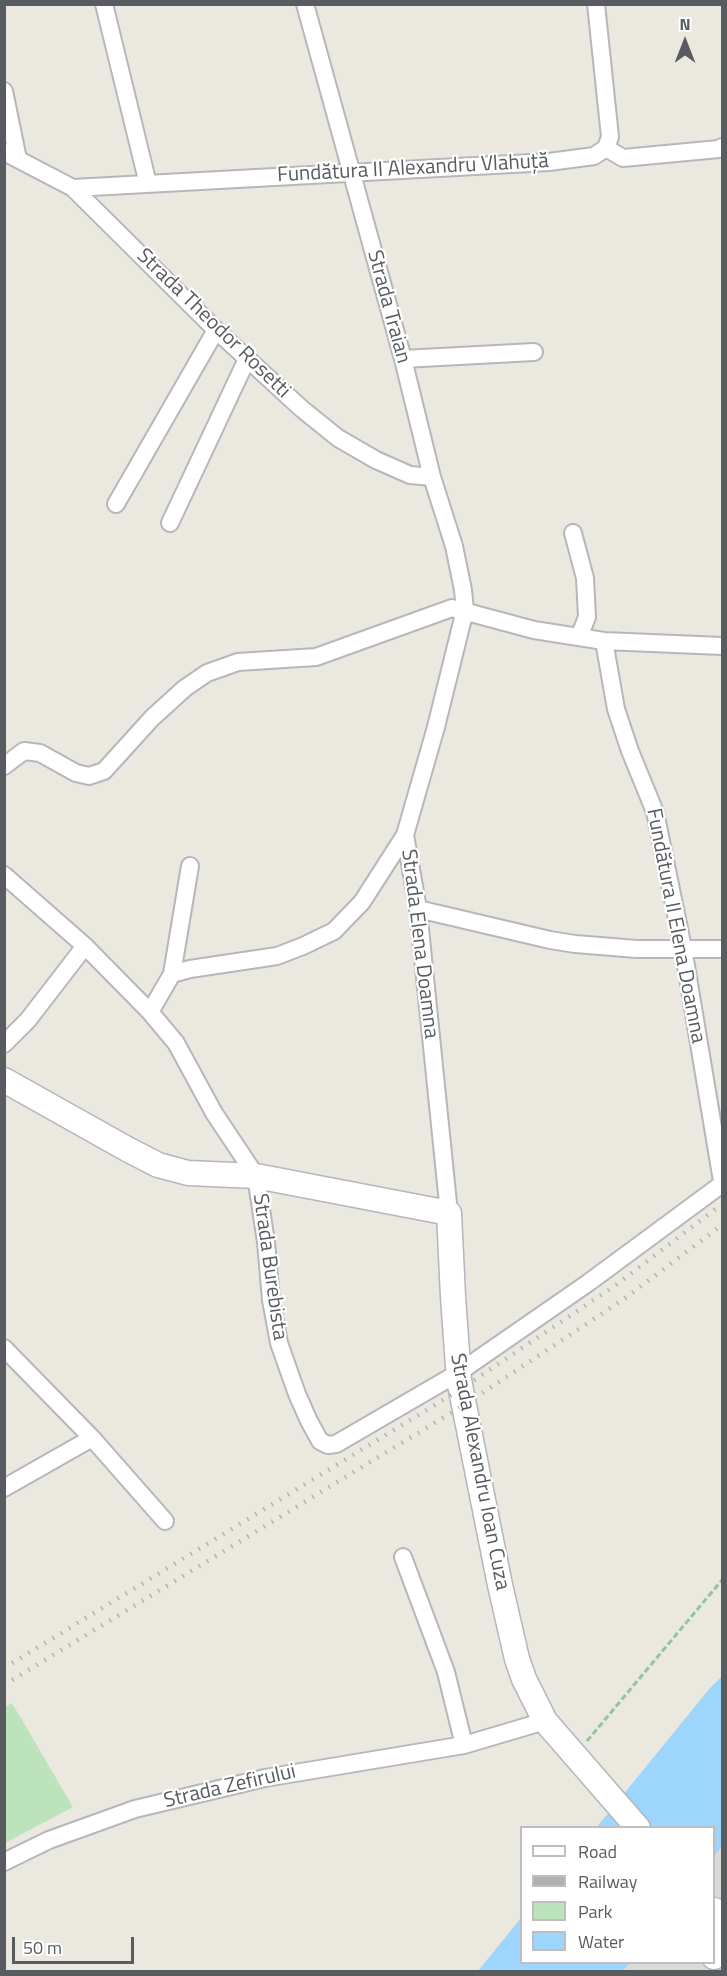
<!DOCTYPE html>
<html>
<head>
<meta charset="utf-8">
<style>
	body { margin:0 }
	#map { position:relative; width:727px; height:1976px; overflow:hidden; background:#ebe8df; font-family:"Titillium Web",sans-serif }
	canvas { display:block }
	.frame { position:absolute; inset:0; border:6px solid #585c60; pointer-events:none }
	.legend { position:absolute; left:520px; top:1826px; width:195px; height:138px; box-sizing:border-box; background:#fff; border:2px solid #bcbebf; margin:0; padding:8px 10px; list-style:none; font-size:18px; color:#585c60 }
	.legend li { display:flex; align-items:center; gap:12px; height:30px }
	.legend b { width:30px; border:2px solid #bcbebf }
	.north { position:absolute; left:655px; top:12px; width:60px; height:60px; -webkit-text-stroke:4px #fff; paint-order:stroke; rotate:0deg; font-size:16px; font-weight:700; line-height:24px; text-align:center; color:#585c60 }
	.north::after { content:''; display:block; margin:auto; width:21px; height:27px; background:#585c60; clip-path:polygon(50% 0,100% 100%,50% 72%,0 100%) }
	.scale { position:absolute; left:12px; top:1937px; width:122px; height:27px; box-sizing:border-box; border:3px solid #585c60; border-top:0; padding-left:8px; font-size:18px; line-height:21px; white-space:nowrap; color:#585c60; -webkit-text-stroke:4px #fff; paint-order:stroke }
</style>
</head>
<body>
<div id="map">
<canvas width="727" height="1976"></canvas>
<div class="frame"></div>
<ul class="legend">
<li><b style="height:8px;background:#fff"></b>Road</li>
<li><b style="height:8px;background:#b0b1b1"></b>Railway</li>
<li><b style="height:16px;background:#bce3bb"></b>Park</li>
<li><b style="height:16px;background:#9dd5fd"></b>Water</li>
</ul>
<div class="north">N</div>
<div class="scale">50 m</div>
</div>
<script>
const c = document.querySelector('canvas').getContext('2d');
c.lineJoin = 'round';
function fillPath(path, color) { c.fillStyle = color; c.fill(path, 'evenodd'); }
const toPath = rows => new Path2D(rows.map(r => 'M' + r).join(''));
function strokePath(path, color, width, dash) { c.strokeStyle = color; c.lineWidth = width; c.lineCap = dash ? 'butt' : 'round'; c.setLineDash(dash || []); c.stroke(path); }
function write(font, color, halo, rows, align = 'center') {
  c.font = font + ' "Titillium Web",sans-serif'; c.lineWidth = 4.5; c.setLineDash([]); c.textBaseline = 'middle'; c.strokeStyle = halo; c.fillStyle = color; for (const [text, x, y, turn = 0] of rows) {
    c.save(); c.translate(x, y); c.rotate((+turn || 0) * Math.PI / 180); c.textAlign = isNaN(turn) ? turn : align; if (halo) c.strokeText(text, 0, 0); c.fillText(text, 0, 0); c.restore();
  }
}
const industrial = toPath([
	[722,1846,722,1971,623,1972,630,1963,714,1962,714,1857]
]);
const green = toPath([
	[12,1703,73,1807,5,1843,5,1707]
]);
const water = toPath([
	[722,1676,722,1846,714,1857,714,1828,596,1828,710,1688],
	[521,1918,522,1962,630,1963,623,1971,478,1971]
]);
const path = toPath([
	[587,1741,722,1580]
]);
const street = toPath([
	[104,4,148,184],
	[305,4,403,359,432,477,454,546,463,590,465,610,436,727,405,835,418,909,449,1213],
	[4,91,18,159],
	[606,148,623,158,719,149,722,147],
	[4,152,73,188,216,330,302,409,338,438,376,460,410,475,432,477],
	[73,188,549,162,594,156,606,148,610,137,596,4],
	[403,359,534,352],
	[116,504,216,330],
	[170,523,247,359],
	[573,533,585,578,587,617,579,637],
	[604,641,616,709,630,751,655,812,661,841,683,948,722,1181],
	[4,766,24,751,40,753,76,773,89,776,104,771,152,718,185,688,207,673,238,662,316,657,452,608,534,630,604,641,722,646],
	[4,875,85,946,150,1012,176,1043,214,1113,256,1176,266,1242,271,1300,279,1343,297,1394,309,1421,320,1441,328,1445,336,1444,458,1373,588,1283,722,1184],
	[418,909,550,940,575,944,637,949,722,949],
	[172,974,190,969,277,956,303,946,334,931,362,902,405,835],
	[150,1012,172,974,190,866],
	[4,1044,28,1020,85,946],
	[4,1348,92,1438,165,1521],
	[4,1488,92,1438],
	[403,1557,446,1672,464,1745],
	[4,1862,49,1840,135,1809,265,1778,464,1745,545,1721]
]);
const secondary = toPath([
	[4,1080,127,1149,158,1165,188,1173,256,1176,449,1213,453,1297,459,1380,500,1585,517,1659,524,1679,545,1721,638,1828],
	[714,1910,720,1918,722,1927],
	[714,1957,722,1940,722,1931]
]);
const rail = toPath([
	[4,1668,461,1389,616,1285,722,1204],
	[4,1685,464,1405,624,1299,722,1225]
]);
const streetNames = [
	["Fundătura II Alexandru Vlahuță",413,169,-3],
	["Strada Traian",388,307,75],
	["Strada Theodor Rosetti",213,324,44],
	["Fundătura II Elena Doamna",675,926,79],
	["Strada Elena Doamna",419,944,83],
	["Strada Burebista",269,1267,82],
	["Strada Alexandru Ioan Cuza",479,1472,79],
	["Strada Zefirului",230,1787,-13]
];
fillPath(industrial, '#dcdad4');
fillPath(green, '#bce3bb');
fillPath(water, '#9dd5fd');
strokePath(street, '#b5b7bc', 20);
strokePath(secondary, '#b3b6bc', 27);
strokePath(path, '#95c3a1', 3, [6, 3]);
strokePath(street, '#fff', 16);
strokePath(secondary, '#fff', 24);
strokePath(rail, '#b0b1b1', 4.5, [1.5, 8]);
write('21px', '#585c60', '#fff', streetNames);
</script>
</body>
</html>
